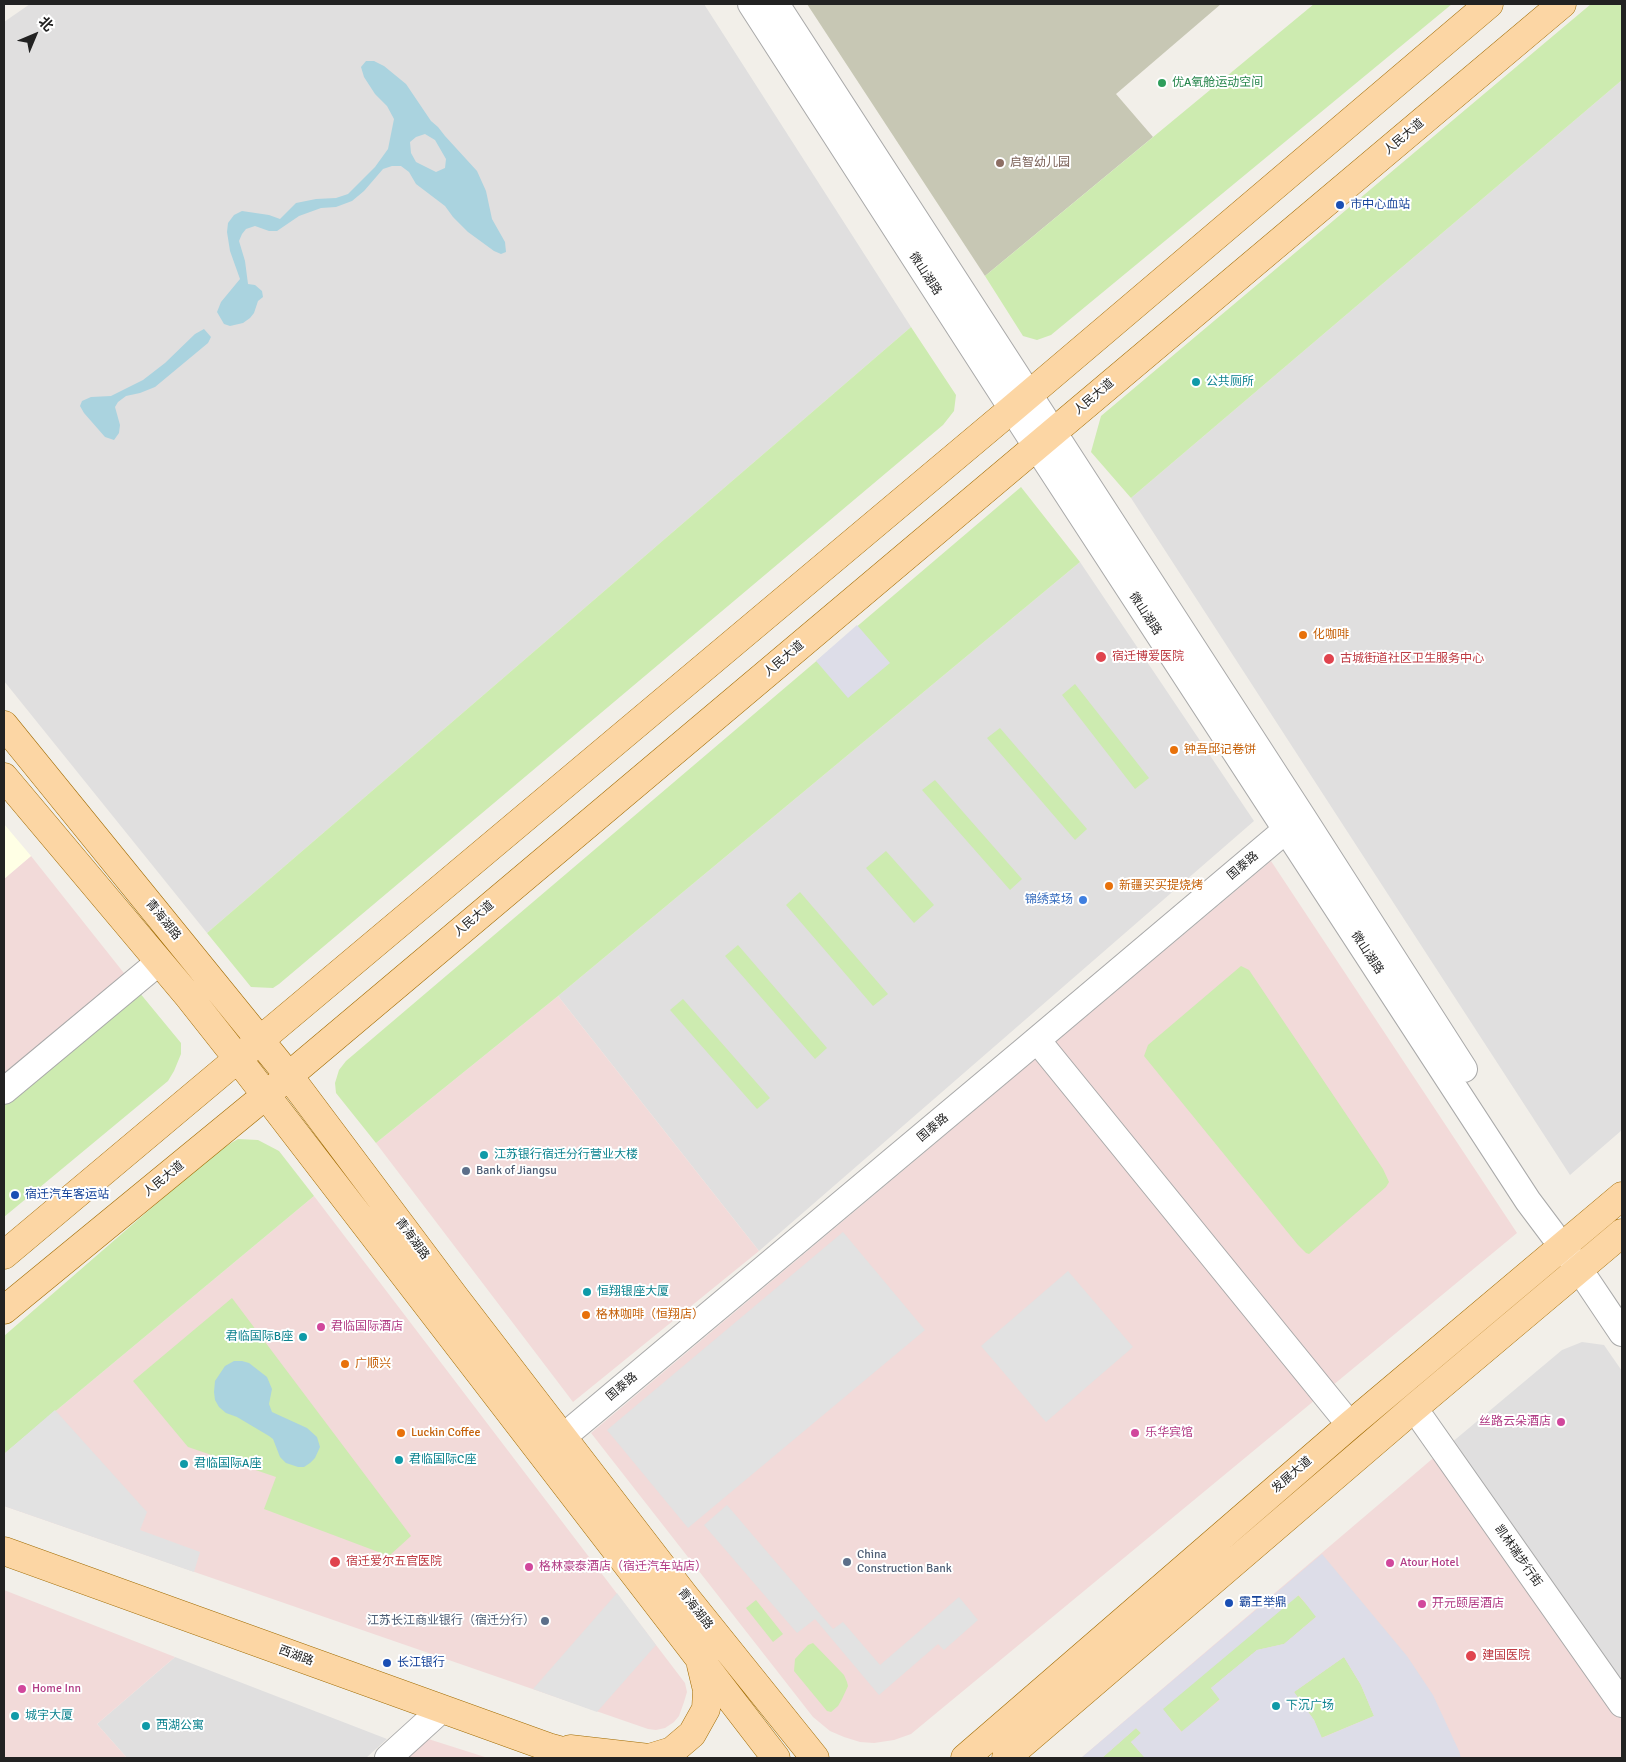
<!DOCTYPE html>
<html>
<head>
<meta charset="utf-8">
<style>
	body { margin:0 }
	#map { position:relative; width:1626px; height:1762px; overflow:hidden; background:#f2efe9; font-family:Signika,"Noto Sans SC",sans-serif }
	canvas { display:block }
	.frame { position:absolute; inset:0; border:5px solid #222; pointer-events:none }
	.north { position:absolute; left:10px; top:10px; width:50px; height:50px; -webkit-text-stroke:4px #fff; paint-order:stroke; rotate:45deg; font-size:14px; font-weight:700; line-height:20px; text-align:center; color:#222 }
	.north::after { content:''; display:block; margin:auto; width:18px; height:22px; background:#222; clip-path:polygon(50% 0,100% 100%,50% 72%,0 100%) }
</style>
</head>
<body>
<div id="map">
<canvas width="1626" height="1762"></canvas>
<div class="frame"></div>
<div class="north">北</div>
</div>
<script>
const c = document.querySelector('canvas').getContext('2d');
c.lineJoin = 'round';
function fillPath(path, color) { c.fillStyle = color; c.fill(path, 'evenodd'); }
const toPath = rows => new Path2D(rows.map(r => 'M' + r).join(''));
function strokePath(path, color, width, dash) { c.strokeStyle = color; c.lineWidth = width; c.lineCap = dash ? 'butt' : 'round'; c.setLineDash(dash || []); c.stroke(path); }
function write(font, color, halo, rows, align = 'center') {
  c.font = font + ' Signika,"Noto Sans SC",sans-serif'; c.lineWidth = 4; c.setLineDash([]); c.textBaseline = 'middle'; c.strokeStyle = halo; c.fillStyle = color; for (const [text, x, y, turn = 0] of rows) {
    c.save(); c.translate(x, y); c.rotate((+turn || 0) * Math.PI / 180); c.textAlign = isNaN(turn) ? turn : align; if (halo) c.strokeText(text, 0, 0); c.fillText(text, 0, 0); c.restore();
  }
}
const residential = toPath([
	[30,4,704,4,911,327,207,933,4,681,4,22],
	[1622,80,1622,1130,1570,1175,1131,498],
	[1080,562,1254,821,759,1251,558,996],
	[1582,1342,1604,1345,1622,1371,1622,1715,1438,1454,1562,1350],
	[175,1657,387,1739,366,1758,127,1758,97,1724]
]);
const commercial = toPath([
	[31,856,139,992,4,1106,4,879],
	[1271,861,1517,1233,911,1734,894,1740,874,1743,860,1742,844,1737,830,1731,813,1717,591,1433],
	[558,996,759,1251,573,1402,376,1143],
	[314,1196,685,1683,687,1692,684,1702,679,1716,674,1722,665,1728,656,1730,648,1729,4,1506,4,1454],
	[1438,1454,1622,1715,1622,1758,1081,1758],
	[4,1590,175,1657,97,1724,127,1758,4,1758],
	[422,1737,488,1758,399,1758]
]);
const education = toPath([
	[4,824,31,856,4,879]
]);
const construction = toPath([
	[807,4,1221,4,1116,94,1153,137,985,276]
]);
const grass = toPath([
	[1314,4,1452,4,1051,335,1037,340,1023,336,985,276],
	[1591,4,1622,4,1622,80,1131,498,1091,452,1101,416],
	[911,327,956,395,954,411,943,425,279,984,273,988,251,987,207,933],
	[1021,487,1080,562,558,996,376,1143,336,1093,335,1083,339,1070,346,1061],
	[1075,684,1149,778,1135,789,1062,695],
	[1000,728,1087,829,1075,840,987,738],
	[935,780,1022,879,1010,890,922,790],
	[886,851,934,905,914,923,866,868],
	[800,892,888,994,873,1006,786,905],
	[738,945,827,1048,815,1059,725,956],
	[1241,966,1249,970,1383,1169,1389,1182,1386,1187,1309,1254,1306,1253,1298,1245,1144,1056,1148,1045],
	[139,992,181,1043,181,1054,174,1071,168,1081,4,1217,4,1106],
	[683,999,770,1098,757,1109,670,1010],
	[238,1139,258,1140,279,1151,314,1196,4,1454,4,1336,216,1152],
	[232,1298,411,1536,389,1556,264,1509,276,1477,188,1447,133,1381],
	[1298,1595,1317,1616,1284,1644,1257,1650,1211,1688,1220,1699,1182,1732,1162,1709],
	[756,1600,783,1634,773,1642,746,1608],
	[813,1643,844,1675,847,1682,848,1686,842,1699,838,1706,831,1712,827,1711,794,1671,795,1659,808,1645],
	[1344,1657,1361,1685,1374,1716,1321,1738,1314,1720,1294,1692],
	[1136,1728,1141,1733,1131,1742,1145,1758,1102,1758]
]);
const parking = toPath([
	[843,1232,925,1330,688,1528,607,1430],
	[1068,1271,1133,1347,1046,1422,981,1346],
	[55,1410,147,1512,140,1530,200,1552,194,1572,4,1506,4,1454],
	[727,1505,833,1629,843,1622,880,1665,959,1597,978,1620,944,1650,938,1644,879,1695,815,1619,797,1633,704,1525],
	[617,1593,656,1645,597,1712,533,1689]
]);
const plaza = toPath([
	[857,625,890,663,848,698,816,661],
	[1322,1554,1407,1656,1433,1695,1459,1751,1461,1758,1145,1758,1131,1742,1141,1733,1136,1728,1102,1758,1081,1758],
	[1299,1595,1316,1617,1284,1644,1257,1650,1211,1688,1220,1700,1181,1732,1163,1709],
	[1344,1657,1361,1685,1374,1716,1322,1738,1314,1720,1294,1692]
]);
const water = toPath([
	[366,61,374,61,384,66,406,84,431,121,438,127,445,136,477,171,486,191,492,219,505,242,506,252,501,254,494,251,468,232,453,217,445,206,416,184,409,172,401,166,392,166,383,169,364,191,352,201,336,207,321,208,299,216,277,231,269,231,255,226,246,229,242,234,239,241,245,261,248,284,255,285,262,291,263,297,258,301,254,313,250,318,243,323,230,326,224,324,217,312,221,302,240,279,230,251,227,232,228,223,234,215,242,211,269,215,280,219,296,203,316,199,336,198,348,194,375,167,388,149,394,119,387,106,375,94,364,77,361,67],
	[425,134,435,140,446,159,445,168,436,172,416,162,411,153,410,142,416,137],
	[204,329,211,337,208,343,155,387,140,393,126,396,118,402,115,407,120,425,119,433,114,440,105,437,84,413,80,406,82,401,91,397,111,396,143,380,165,363,195,334],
	[234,1361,242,1361,249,1363,267,1377,272,1389,269,1404,272,1412,307,1428,317,1437,320,1447,315,1458,310,1463,304,1467,298,1467,286,1463,280,1457,273,1439,269,1436,237,1417,226,1413,219,1407,215,1400,214,1392,215,1381,225,1366]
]);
const minor = toPath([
	[751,4,1036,446,1528,1201,1579,1269,1622,1333],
	[776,4,1302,816,1464,1069],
	[1037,1040,1350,1425],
	[4,1091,159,962],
	[1414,1408,1622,1704],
	[563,1437,1025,1050,1300,818],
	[388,1758,442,1709]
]);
const major = toPath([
	[4,725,289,1076,454,1296,684,1595,815,1758],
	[4,777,189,997,238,1059,776,1758],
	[4,1255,1012,409,1489,4],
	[4,1310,266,1095,1562,4],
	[4,1551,548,1747,588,1758],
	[570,1749,649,1758,672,1751,692,1734,706,1709,707,1690,701,1665],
	[965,1758,1350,1425,1622,1196],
	[1006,1758,1414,1408,1622,1233]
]);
const markers = [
	[1162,83,5,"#2e9e5b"],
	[1000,163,5,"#8d6e63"],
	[1340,205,5,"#1a4fb4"],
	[1196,382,5,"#0f9aa8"],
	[1303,635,5,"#e8710a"],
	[1101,657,6,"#e0444e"],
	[1329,659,6,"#e0444e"],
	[1174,750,5,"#e8710a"],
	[1109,886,5,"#e8710a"],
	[1083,900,5,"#3f7fe0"],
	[484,1155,5,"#0f9aa8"],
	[466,1171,5,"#5c6f8a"],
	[15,1195,5,"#1a4fb4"],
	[587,1292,5,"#0f9aa8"],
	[586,1315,5,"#e8710a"],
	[321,1327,5,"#d1479c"],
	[303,1337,5,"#0f9aa8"],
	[345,1364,5,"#e8710a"],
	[1561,1422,5,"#d1479c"],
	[401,1433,5,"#e8710a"],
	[1135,1433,5,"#d1479c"],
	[399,1460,5,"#0f9aa8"],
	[184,1464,5,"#0f9aa8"],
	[335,1562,6,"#e0444e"],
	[847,1562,5,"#5c6f8a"],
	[1390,1563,5,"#d1479c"],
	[529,1567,5,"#d1479c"],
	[1229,1603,5,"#1a4fb4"],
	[1422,1604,5,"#d1479c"],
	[545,1621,5,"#5c6f8a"],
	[1471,1656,6,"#e0444e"],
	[387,1663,5,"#1a4fb4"],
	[22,1689,5,"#d1479c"],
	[1276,1706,5,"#0f9aa8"],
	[15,1716,5,"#0f9aa8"],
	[146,1726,5,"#0f9aa8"]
];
const leisureNames = [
	["优A氧舱运动空间",1172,83]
];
const streetNames = [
	["人民大道",1404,137,-40],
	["微山湖路",925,274,57],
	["人民大道",1094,397,-40],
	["微山湖路",1145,614,57],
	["人民大道",784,659,-40],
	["国泰路",1243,866,-40],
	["人民大道",474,919,-40],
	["青海湖路",163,920,51],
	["微山湖路",1367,953,57],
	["国泰路",933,1128,-40],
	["人民大道",164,1179,-39],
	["青海湖路",412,1239,54],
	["国泰路",622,1387,-40],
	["发展大道",1292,1475,-41],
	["凯林瑞步行街",1518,1556,55],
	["青海湖路",695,1609,52],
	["西湖路",296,1656,20]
];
const educationNames = [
	["启智幼儿园",1010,163]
];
const transitNames = [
	["市中心血站",1350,205],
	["宿迁汽车客运站",25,1195],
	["霸王举鼎",1239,1603],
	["长江银行",397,1663]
];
const cultureNames = [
	["公共厕所",1206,382],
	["江苏银行宿迁分行营业大楼",494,1155],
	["恒翔银座大厦",597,1292],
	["君临国际B座",293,1337,"right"],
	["君临国际C座",409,1460],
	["君临国际A座",194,1464],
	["下沉广场",1286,1706],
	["城宇大厦",25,1716],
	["西湖公寓",156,1726]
];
const foodNames = [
	["化咖啡",1313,635],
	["钟吾邱记卷饼",1184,750],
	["新疆买买提烧烤",1119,886],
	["格林咖啡（恒翔店）",596,1315],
	["广顺兴",355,1364],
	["Luckin Coffee",411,1433]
];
const healthNames = [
	["宿迁博爱医院",1112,657],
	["古城街道社区卫生服务中心",1340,659],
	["宿迁爱尔五官医院",346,1562],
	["建国医院",1482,1656]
];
const shopNames = [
	["锦绣菜场",1073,900]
];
const serviceNames = [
	["Bank of Jiangsu",476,1171],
	["China",857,1555],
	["Construction Bank",857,1569],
	["江苏长江商业银行（宿迁分行）",535,1621,"right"]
];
const hotelNames = [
	["君临国际酒店",331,1327],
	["丝路云朵酒店",1551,1422,"right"],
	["乐华宾馆",1145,1433],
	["Atour Hotel",1400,1563],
	["格林豪泰酒店（宿迁汽车站店）",539,1567],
	["开元颐居酒店",1432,1604],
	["Home Inn",32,1689]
];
fillPath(residential, '#e0dfdf');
fillPath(commercial, '#f2dad9');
fillPath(education, '#ffffe5');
fillPath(construction, '#c7c7b4');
fillPath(grass, '#cdebb0');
fillPath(parking, '#e2e2e2');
fillPath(plaza, '#dddde8');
fillPath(water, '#aad3df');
strokePath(minor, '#a9a9a9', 28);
strokePath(major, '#a06b00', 29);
strokePath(minor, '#fff', 26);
strokePath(major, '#fcd6a4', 28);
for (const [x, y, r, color] of markers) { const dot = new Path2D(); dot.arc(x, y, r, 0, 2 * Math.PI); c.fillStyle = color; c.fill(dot); strokePath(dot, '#fff', 2); }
write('12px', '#27864d', '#fff', leisureNames, 'left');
write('12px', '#222', '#fff', streetNames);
write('12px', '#785e54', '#fff', educationNames, 'left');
write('12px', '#164399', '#fff', transitNames, 'left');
write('12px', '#0d838f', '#fff', cultureNames, 'left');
write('12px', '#c56008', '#fff', foodNames, 'left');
write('12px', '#be3a42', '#fff', healthNames, 'left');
write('12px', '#366cbe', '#fff', shopNames, 'right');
write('12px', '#4e5e75', '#fff', serviceNames, 'left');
write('12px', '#b23c85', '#fff', hotelNames, 'left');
</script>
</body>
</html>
